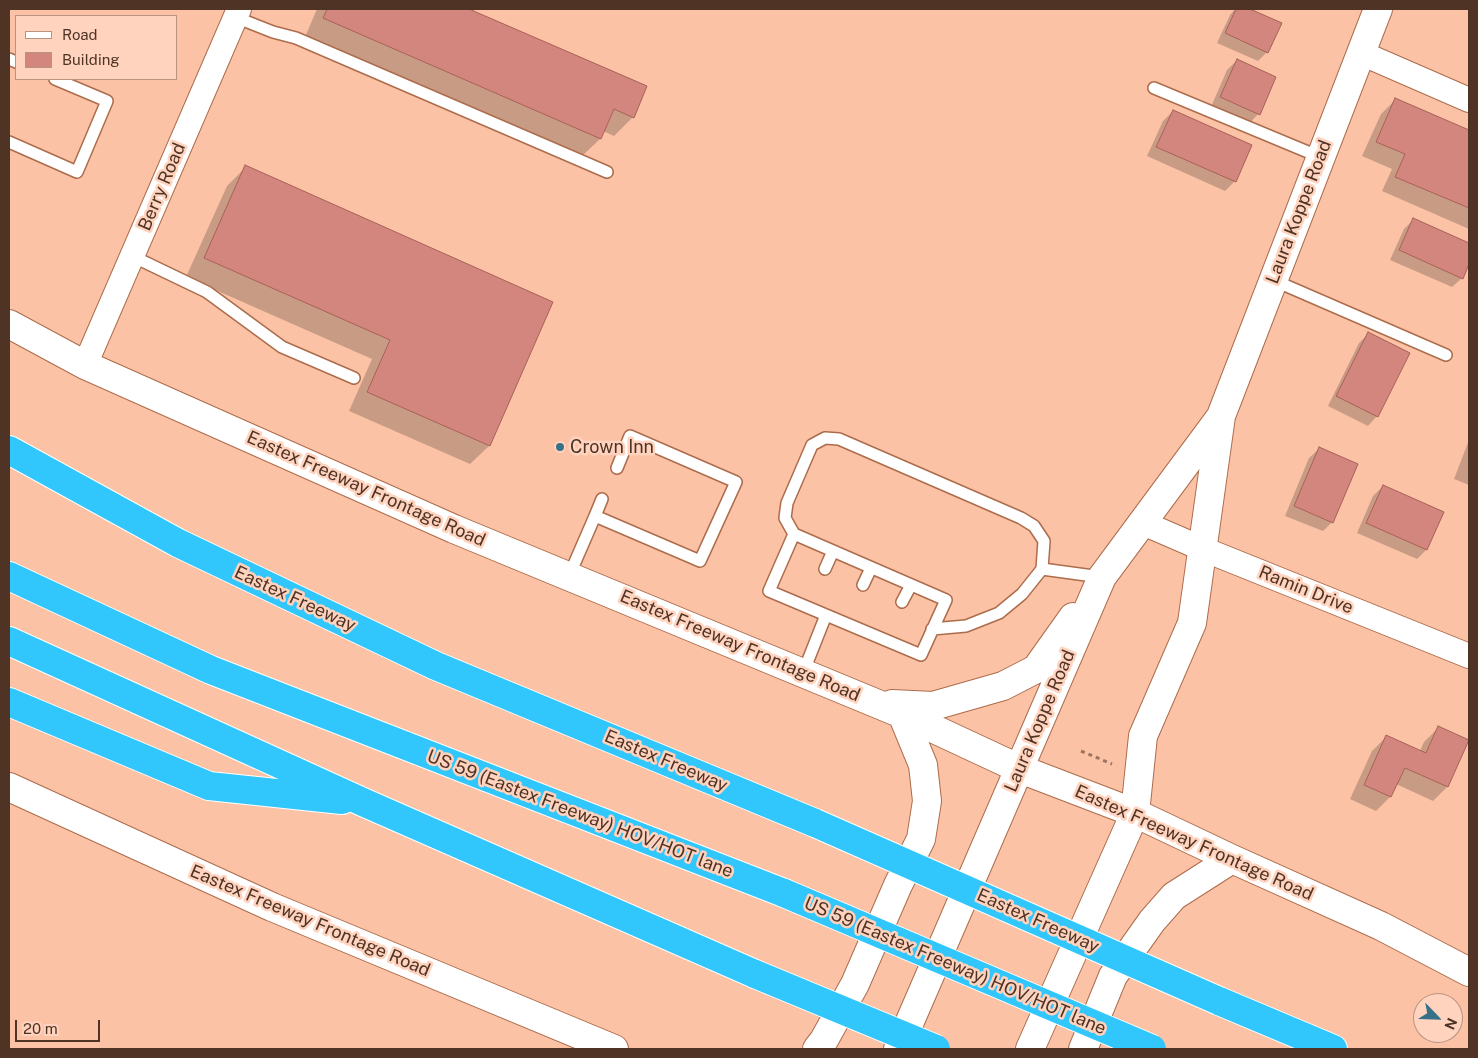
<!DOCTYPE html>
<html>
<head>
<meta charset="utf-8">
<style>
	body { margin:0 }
	#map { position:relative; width:1478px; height:1058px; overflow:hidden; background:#fbc2a6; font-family:"Public Sans",sans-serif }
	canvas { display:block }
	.frame { position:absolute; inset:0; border:10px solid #4f3325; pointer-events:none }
	.legend { position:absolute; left:15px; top:15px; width:162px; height:65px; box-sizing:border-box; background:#ffd3be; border:1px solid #b99381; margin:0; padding:6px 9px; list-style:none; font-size:15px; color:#4f3325 }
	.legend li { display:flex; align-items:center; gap:10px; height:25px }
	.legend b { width:25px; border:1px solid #b99381 }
	.north { position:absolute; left:1413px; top:993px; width:50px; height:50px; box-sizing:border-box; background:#ffd3be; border:1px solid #b99381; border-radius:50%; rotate:114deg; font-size:14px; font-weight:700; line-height:20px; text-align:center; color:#4f3325 }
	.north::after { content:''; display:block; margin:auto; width:18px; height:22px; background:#367189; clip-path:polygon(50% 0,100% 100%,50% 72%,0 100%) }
	.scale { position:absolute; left:15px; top:1020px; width:85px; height:22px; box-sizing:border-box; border:2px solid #4f3325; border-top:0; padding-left:6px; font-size:15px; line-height:18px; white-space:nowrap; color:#4f3325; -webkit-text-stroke:4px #ffd3be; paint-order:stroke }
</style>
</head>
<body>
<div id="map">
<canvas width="1478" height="1058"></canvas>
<div class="frame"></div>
<ul class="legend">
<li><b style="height:6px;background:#fff"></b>Road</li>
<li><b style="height:14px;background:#d2867d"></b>Building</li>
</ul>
<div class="north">N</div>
<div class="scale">20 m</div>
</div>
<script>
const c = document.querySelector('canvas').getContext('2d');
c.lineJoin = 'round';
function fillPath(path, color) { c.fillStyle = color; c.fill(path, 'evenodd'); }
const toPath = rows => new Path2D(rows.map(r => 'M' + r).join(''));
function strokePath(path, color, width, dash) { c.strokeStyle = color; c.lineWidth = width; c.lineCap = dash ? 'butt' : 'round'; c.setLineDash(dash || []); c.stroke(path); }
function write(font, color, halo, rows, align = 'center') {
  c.font = font + ' "Public Sans",sans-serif'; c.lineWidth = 5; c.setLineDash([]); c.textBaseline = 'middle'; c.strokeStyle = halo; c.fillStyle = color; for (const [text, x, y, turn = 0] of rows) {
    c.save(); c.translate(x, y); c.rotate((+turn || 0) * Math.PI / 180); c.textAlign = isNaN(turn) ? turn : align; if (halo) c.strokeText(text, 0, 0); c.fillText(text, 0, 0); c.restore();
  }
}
const shadow = toPath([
	[317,9,466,9,646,87,633,117,614,136,603,131,600,139,581,157,305,37],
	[1235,9,1247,9,1280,23,1267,52,1258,61,1217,43,1230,15],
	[1237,60,1258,114,1249,124,1211,107,1227,70],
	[1395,100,1469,131,1469,229,1382,191,1392,169,1362,156,1381,114],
	[1173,111,1235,181,1225,191,1147,156,1163,121],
	[246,167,552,302,489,446,470,464,349,411,372,359,186,277,227,186],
	[1413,220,1469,244,1469,261,1462,278,1452,287,1390,260,1404,229],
	[1368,334,1377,416,1368,426,1328,406,1359,343],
	[1469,440,1469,485,1454,479],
	[1319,449,1332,522,1323,531,1285,516,1309,458],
	[1383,486,1443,513,1426,550,1417,559,1357,533,1373,496],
	[1439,727,1468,741,1447,787,1433,801,1396,784,1390,797,1376,811,1350,799,1372,751,1387,736,1420,751,1424,742]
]);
const building = toPath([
	[327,9,469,9,647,86,634,118,614,109,601,139,323,18,327,9],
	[1236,9,1250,9,1282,23,1268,53,1225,33,1236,9],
	[1237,59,1276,77,1260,115,1220,97,1237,59],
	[1395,98,1469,130,1469,208,1395,177,1405,154,1376,142,1395,98],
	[1173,110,1252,145,1236,182,1156,147,1173,110],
	[245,165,553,302,490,446,367,392,390,340,204,258,245,165],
	[1413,218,1469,243,1469,264,1463,279,1399,250,1413,218],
	[1368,332,1410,353,1378,417,1336,396,1368,332],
	[1319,447,1358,464,1333,523,1294,506,1319,447],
	[1383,485,1444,512,1427,550,1366,523,1383,485],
	[1438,726,1469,740,1448,787,1405,768,1391,797,1364,785,1386,735,1426,753,1438,726]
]);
const path = toPath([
	[1081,751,1112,764]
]);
const lane = toPath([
	[235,17,273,32,296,38,607,172],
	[9,59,16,62],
	[1154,88,1320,157],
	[9,142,77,172,107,101,55,79],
	[132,256,207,292,282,347,354,378],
	[1273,280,1446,355],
	[595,516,602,499],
	[794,534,769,591,921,655,946,600,794,534,785,518,787,503,812,445,825,438,839,439,1021,518,1034,526,1044,541,1042,569,1101,577],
	[825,569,833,551],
	[569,576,595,516,700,561,736,482,630,436,617,468],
	[863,585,871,568],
	[902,602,911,585],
	[932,629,966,626,999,613,1022,594,1042,569],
	[803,673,826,615]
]);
const street = toPath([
	[1361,53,1469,100],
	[85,365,239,9],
	[1143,523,1203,549,1469,656]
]);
const secondary = toPath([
	[9,324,85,365,454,529,902,714,1020,769,1135,813,1232,859,1381,926,1469,972],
	[892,704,933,706,1003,686,1036,669,1073,617],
	[9,787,272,907,614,1049],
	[817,1049,824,1040,855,984,898,885,921,839,927,801,923,765,902,714],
	[898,1049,1102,577,1219,419],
	[1030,1049,1135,813,1143,736,1192,623,1221,416,1378,9],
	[1083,1049,1113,976,1152,921,1174,896,1232,859]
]);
const highway = toPath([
	[9,450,178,543,436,666,815,823],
	[9,576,211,670,784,893],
	[9,641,365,803,755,974],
	[9,702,209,786,342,800],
	[1219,1001,1333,1049]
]);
const highwayBridge = toPath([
	[815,823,1219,1001],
	[784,893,1152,1049],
	[755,974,936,1049]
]);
const markers = [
	[560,447,5,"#367189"]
];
const streetNames = [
	["Berry Road",162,187,-67],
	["Laura Koppe Road",1299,212,-69],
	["Eastex Freeway Frontage Road",366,489,24],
	["Ramin Drive",1306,590,22],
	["Eastex Freeway",295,599,25],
	["Eastex Freeway Frontage Road",740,646,23],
	["Laura Koppe Road",1040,721,-67],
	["Eastex Freeway",666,761,23],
	["US 59 (Eastex Freeway) HOV/HOT lane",580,814,21],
	["Eastex Freeway Frontage Road",1194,843,24],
	["Eastex Freeway Frontage Road",310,921,23],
	["Eastex Freeway",1038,921,24],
	["US 59 (Eastex Freeway) HOV/HOT lane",955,966,23]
];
const poiNames = [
	["Crown Inn",570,447]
];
fillPath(shadow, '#0003');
fillPath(building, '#d2867d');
strokePath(building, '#a86057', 1);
strokePath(lane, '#ad6c4b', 14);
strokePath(street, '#ad6c4b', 26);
strokePath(secondary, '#ad6c4b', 30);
strokePath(highway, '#fff', 30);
strokePath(path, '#9d745f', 3, [4, 4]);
strokePath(lane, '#fff', 11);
strokePath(street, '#fff', 24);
strokePath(secondary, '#fff', 28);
strokePath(highway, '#31c7fc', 28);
strokePath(highwayBridge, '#fff', 30, []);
strokePath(highwayBridge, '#31c7fc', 28);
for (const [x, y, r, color] of markers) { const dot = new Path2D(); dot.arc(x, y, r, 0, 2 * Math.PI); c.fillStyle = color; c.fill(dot); strokePath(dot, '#ffd3be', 2); }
write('18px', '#4f3325', '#ffd3be', streetNames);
write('18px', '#4f3325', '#ffd3be', poiNames, 'left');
</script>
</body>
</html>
